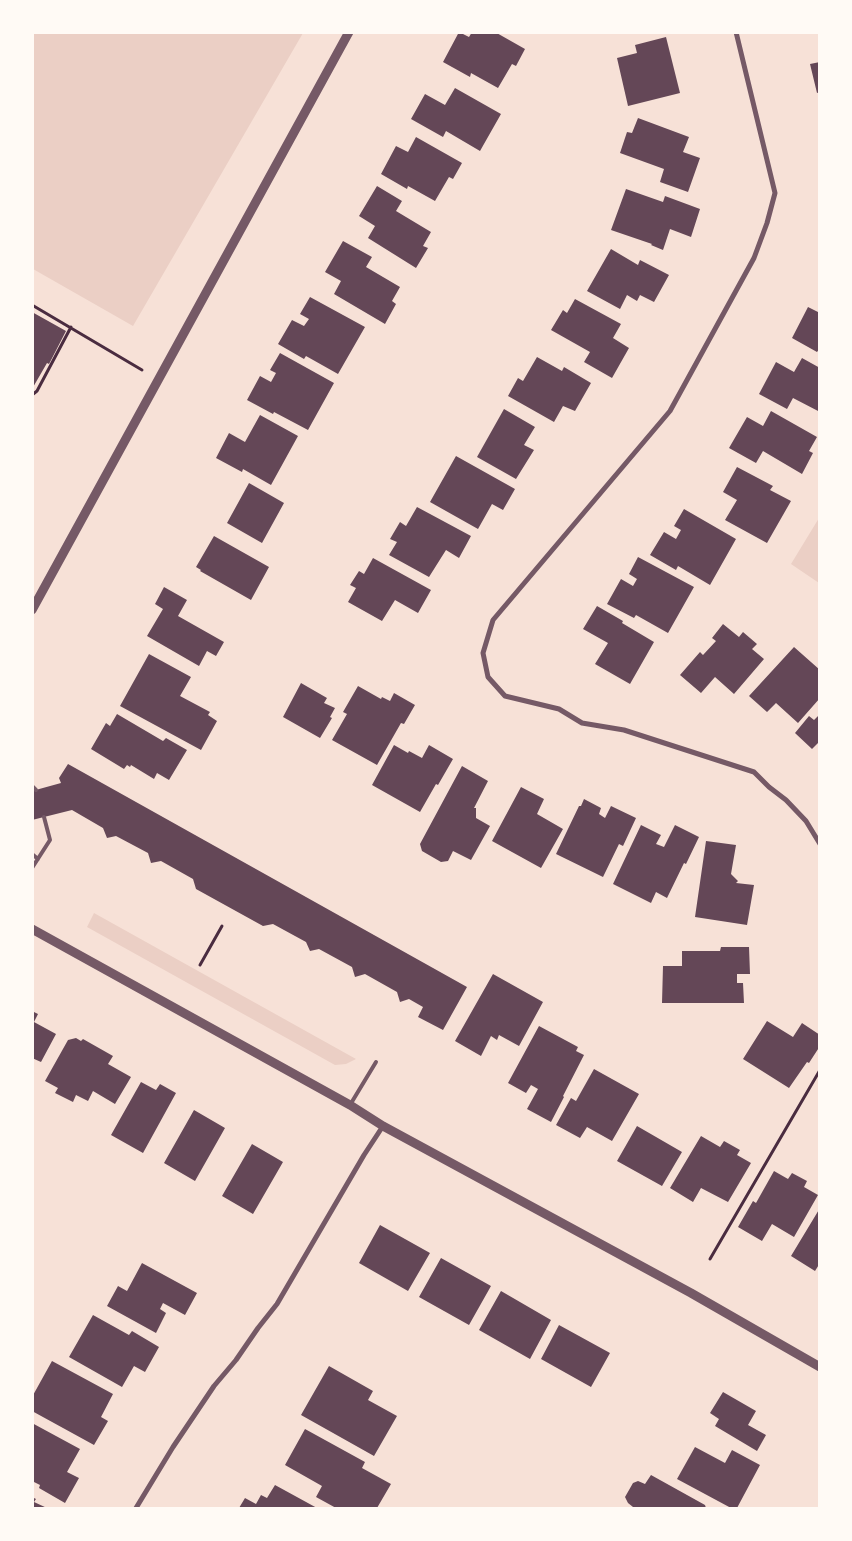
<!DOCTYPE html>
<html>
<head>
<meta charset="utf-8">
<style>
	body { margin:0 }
	#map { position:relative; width:852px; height:1541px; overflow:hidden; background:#f7e1d7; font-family:Lato,sans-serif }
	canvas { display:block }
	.frame { position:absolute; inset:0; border:34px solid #fffaf5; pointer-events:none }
</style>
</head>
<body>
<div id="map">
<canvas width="852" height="1541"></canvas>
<div class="frame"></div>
</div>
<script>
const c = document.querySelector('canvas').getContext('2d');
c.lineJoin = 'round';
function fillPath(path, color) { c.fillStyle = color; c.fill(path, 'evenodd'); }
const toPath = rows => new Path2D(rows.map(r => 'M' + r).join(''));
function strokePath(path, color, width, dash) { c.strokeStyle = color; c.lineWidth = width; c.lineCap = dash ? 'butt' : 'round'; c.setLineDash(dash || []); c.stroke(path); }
const green = toPath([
	[33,32,303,33,133,326,33,269],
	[819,518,819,583,791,564],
	[94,913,356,1059,346,1064,335,1065,87,927]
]);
const building = toPath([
	[459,32,469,37,472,32,495,32,525,49,516,66,512,64,498,88,471,73,470,77,443,62],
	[666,37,680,93,628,106,617,58,637,53,635,45],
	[820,62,820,92,817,93,810,64],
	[455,88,501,114,480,151,446,131,443,137,411,119,425,94,445,105],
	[638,118,689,137,683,152,700,158,688,192,660,182,664,169,620,153,627,132,632,133],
	[416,137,462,163,453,179,449,177,435,201,408,186,407,189,381,174,396,146,408,152],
	[377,186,402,201,396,211,431,232,423,246,428,248,416,268,368,238,375,226,359,216],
	[626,189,663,202,665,196,700,209,691,237,670,229,663,250,651,245,652,244,611,230],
	[343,241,372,257,366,267,400,287,392,301,396,304,385,324,334,294,341,281,325,272],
	[611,249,638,265,640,260,669,275,654,302,640,295,637,301,627,295,620,309,587,291],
	[310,297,365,327,338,374,306,356,304,359,278,344,292,320,304,326,309,319,300,314],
	[575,299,621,324,613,338,629,348,612,378,584,362,590,352,551,330,563,310,567,313],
	[808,307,820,313,820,348,817,352,792,338],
	[32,312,66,331,49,364,47,363,32,389],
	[280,353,334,383,308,430,274,412,273,414,247,400,260,376,271,382,276,373,270,370],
	[537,357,562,371,564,367,591,383,575,411,563,406,554,422,508,396,518,378,523,381],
	[802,358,820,368,820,412,793,398,787,409,759,394,776,362,794,372],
	[504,409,535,427,524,445,534,450,516,479,477,457],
	[771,411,817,437,809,451,813,453,802,474,763,451,756,463,729,448,747,417,763,426],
	[260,415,298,436,271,485,243,469,242,472,216,458,229,433,245,442],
	[456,456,515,489,503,510,492,504,478,529,430,502],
	[737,467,773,486,770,490,791,501,767,543,725,520,737,500,723,492],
	[249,483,284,503,262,543,227,523],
	[417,507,471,536,459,558,446,550,429,577,389,555,397,542,390,539,400,522,406,526],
	[684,509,736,539,710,585,678,566,676,570,650,555,664,532,676,539,681,530,674,526],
	[214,536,269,567,251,600,200,571,201,570,196,567],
	[638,557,694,587,668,633,636,615,634,618,607,604,621,579,633,586,637,579,629,574],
	[373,558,431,590,418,613,395,600,382,621,348,602,356,588,350,585,359,571,364,574],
	[164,587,187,600,178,616,224,642,216,656,207,651,199,666,147,636,163,609,155,604],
	[597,606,623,621,622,623,654,642,630,684,595,664,608,643,583,629],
	[723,624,739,637,743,632,757,644,752,649,764,659,734,694,715,677,701,693,680,675,700,652,703,655,716,641,712,638],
	[794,647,820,670,820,698,798,723,776,703,767,712,749,696],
	[149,654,191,677,180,696,210,712,208,715,217,721,201,750,120,706],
	[301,683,327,698,324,703,335,708,330,717,332,718,320,738,283,717],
	[358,686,381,699,382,697,390,701,394,693,415,705,404,724,401,723,377,765,332,740,347,714,343,712],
	[117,714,163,741,166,738,187,750,169,780,157,773,154,779,131,765,130,767,127,765,124,769,91,749,106,723,110,726],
	[820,714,820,741,812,749,795,733,809,716,814,720],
	[394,745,408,753,409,751,422,758,429,745,453,759,438,785,436,784,420,812,372,785],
	[68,764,467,987,443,1030,418,1017,423,1007,409,999,400,1002,397,992,365,974,355,977,352,967,319,949,310,951,306,942,273,924,263,926,196,889,193,879,161,861,151,863,148,853,116,836,107,838,103,828,72,810,32,820,32,791,61,783,59,778],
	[462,766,488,781,474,808,476,808,476,818,490,826,471,860,453,851,448,861,441,862,422,851,420,844],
	[521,787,544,799,537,814,563,829,541,868,492,841],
	[584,799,601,808,599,814,605,818,611,806,636,818,623,846,619,844,603,877,556,854,579,806,581,806],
	[641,825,661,835,656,844,664,847,675,825,699,837,686,864,684,863,667,898,656,892,651,903,613,884],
	[706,841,736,845,731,874,738,881,736,883,754,885,747,925,695,917],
	[721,947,749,947,750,974,737,974,737,983,743,983,744,1003,662,1003,663,966,682,966,682,951,720,951],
	[493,974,543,1002,519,1046,499,1035,497,1040,491,1036,481,1056,455,1041],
	[32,1011,38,1014,34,1022,56,1034,41,1062,32,1058],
	[767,1021,793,1037,802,1023,820,1035,820,1046,809,1063,807,1062,789,1088,743,1059],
	[539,1026,578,1047,576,1051,584,1055,563,1096,564,1097,551,1122,527,1109,538,1089,531,1085,526,1093,508,1083],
	[76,1038,81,1041,83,1039,113,1056,108,1064,131,1077,115,1104,93,1091,88,1101,76,1095,73,1102,55,1093,58,1088,45,1081,68,1040],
	[594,1069,639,1094,612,1141,587,1127,580,1138,556,1125,571,1098,576,1101],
	[141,1082,156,1090,160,1084,176,1093,143,1153,111,1135],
	[194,1110,225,1128,195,1181,164,1163],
	[637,1126,682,1152,662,1186,617,1161],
	[701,1136,720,1147,724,1141,740,1150,737,1155,751,1163,728,1202,701,1188,693,1202,670,1188],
	[252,1144,283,1162,253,1214,222,1196],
	[774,1171,788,1179,792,1173,807,1181,804,1187,818,1195,794,1237,772,1224,762,1241,738,1227,753,1201,756,1203],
	[820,1208,820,1263,815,1271,791,1256],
	[380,1225,430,1253,408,1291,359,1263],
	[441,1258,491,1286,469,1325,419,1297],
	[142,1263,197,1293,185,1315,163,1303,160,1309,166,1313,156,1333,107,1306,118,1286,127,1291],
	[501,1291,551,1320,530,1359,479,1330],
	[93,1315,129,1335,132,1331,159,1347,145,1372,134,1366,122,1387,69,1357],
	[559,1325,610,1353,591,1387,541,1359],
	[52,1361,113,1394,101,1417,108,1421,94,1445,32,1411,32,1397],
	[329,1366,373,1391,368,1400,397,1416,374,1456,301,1415],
	[723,1392,756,1411,748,1425,766,1435,757,1451,715,1426,719,1419,710,1413],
	[32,1423,80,1449,67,1472,79,1478,65,1503,39,1488,40,1485,32,1481],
	[305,1429,365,1462,362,1468,391,1484,377,1508,336,1508,316,1497,322,1486,285,1465],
	[695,1447,725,1463,732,1450,760,1465,737,1508,731,1508,677,1479],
	[651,1475,705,1505,706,1508,631,1508,633,1507,628,1503,625,1497,633,1483,638,1481,645,1484],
	[275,1485,317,1508,239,1508,245,1498,256,1504,261,1495,267,1498],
	[32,1497,36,1499,34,1502,47,1508,32,1508]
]);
const path = toPath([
	[32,305,142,370],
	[32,395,37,391,71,327],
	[200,965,222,926],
	[710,1259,820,1070]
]);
const service = toPath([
	[32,786,36,790],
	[32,854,38,859],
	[32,868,50,840,44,817],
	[350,1105,376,1062]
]);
const minor = toPath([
	[736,32,775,193,767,223,754,258,670,411,493,620,483,653,488,677,505,696,559,709,582,723,624,730,754,772,769,787,786,800,806,821,820,844],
	[136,1508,173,1447,214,1386,236,1360,258,1328,277,1304,364,1155,383,1126]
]);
const tertiary = toPath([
	[32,610,349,32],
	[32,929,350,1105,383,1126,691,1293,820,1367]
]);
fillPath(green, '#ebcfc5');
fillPath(building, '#644757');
strokePath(path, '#4a2c40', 3);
strokePath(service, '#755966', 4);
strokePath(minor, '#755966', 5);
strokePath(tertiary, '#755966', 9);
</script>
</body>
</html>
